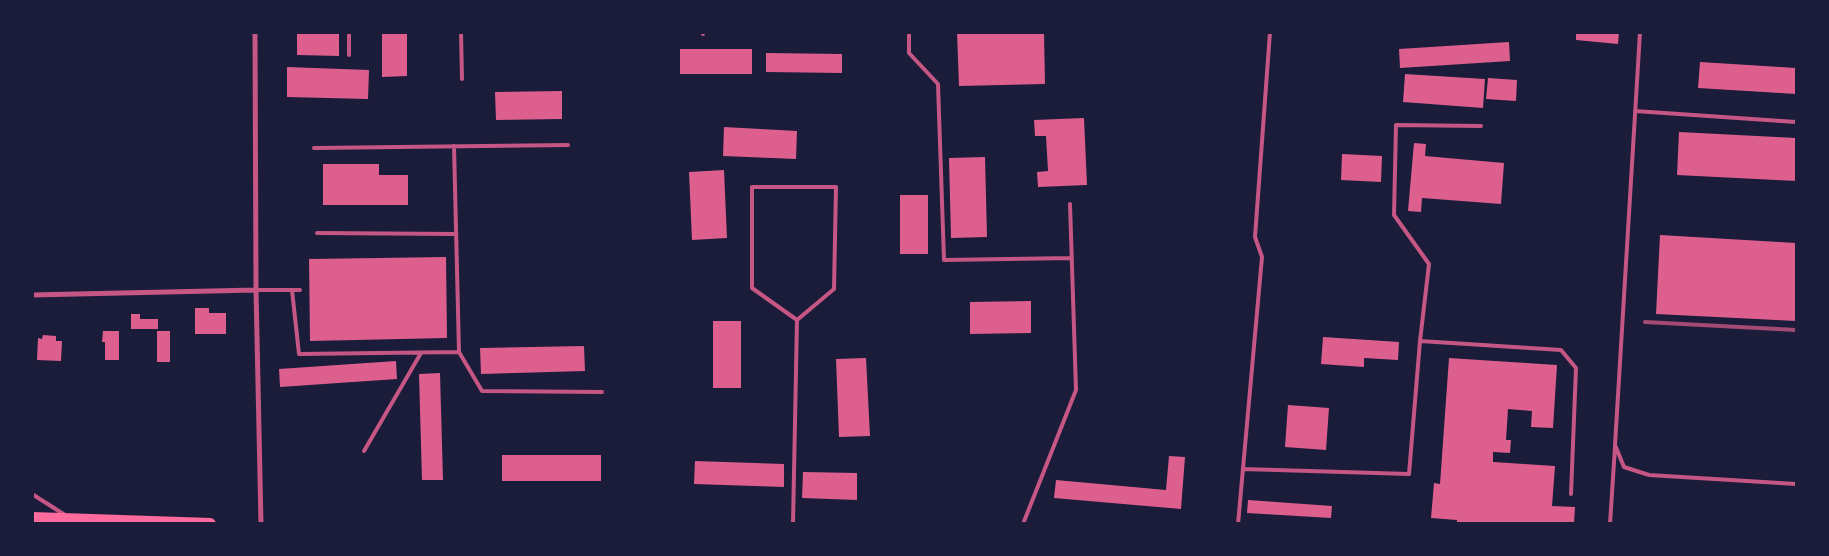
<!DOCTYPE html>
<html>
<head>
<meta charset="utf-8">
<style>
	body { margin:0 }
	#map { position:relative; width:1829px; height:556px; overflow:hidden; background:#1b1b3a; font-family:Mulish,sans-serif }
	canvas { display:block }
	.frame { position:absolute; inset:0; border:34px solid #1b1b3a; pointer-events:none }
</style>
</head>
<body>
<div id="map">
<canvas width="1829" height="556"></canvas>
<div class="frame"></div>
</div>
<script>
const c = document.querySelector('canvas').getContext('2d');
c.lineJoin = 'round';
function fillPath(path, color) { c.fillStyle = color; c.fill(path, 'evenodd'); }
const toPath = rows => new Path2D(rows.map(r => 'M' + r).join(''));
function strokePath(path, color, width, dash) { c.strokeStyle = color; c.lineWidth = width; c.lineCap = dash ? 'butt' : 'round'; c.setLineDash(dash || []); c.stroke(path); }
const building = toPath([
	[297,32,339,32,339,56,297,55],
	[382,32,407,32,407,76,382,77],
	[957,32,1044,32,1045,84,959,86],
	[1576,32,1619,32,1618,44,1576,40],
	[1509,42,1510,61,1400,68,1399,49],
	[680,49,752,49,752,74,680,74],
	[766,53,842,54,842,73,766,72],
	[1700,62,1796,68,1796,94,1698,88],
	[287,67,369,70,368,99,287,97],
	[1405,74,1485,79,1483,108,1403,102],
	[1488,78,1517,80,1516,101,1486,99],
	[562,91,562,119,496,120,495,92],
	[1084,118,1087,185,1038,187,1037,172,1048,171,1046,136,1035,136,1034,120],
	[724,127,797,131,796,159,723,156],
	[1679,132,1796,138,1796,181,1677,175],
	[1414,143,1426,144,1425,156,1504,163,1501,204,1422,198,1421,212,1408,211],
	[1342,154,1382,156,1381,182,1341,180],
	[985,157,987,237,951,238,949,158],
	[323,164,379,164,379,175,408,175,408,205,323,205],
	[724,170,727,238,692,240,689,172],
	[900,195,928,195,928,254,900,254],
	[1660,235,1796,243,1796,321,1656,314],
	[446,257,447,338,310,341,309,259],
	[1031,301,1031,333,970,334,970,302],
	[195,308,209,308,209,313,226,313,226,334,195,334],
	[131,314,140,314,140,319,158,319,158,329,131,329],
	[713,321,741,321,741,388,713,388],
	[103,331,119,331,119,360,105,360,105,342,102,342],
	[157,331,170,331,170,362,157,362],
	[43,335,56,336,56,341,62,341,61,361,37,360,38,338,42,339],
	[1323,337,1399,342,1398,360,1364,358,1364,367,1321,364],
	[584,346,585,371,481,374,480,348],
	[866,358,870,436,839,437,836,359],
	[1449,358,1557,365,1553,428,1531,427,1532,411,1508,409,1506,440,1511,440,1510,453,1493,452,1493,462,1555,466,1552,506,1575,507,1574,524,1457,524,1457,520,1431,518,1434,483,1440,484],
	[396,361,397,379,280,387,279,369],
	[440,373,443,480,422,480,419,374],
	[1288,405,1329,408,1326,450,1285,447],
	[502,455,601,455,601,481,502,481],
	[1169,456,1185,457,1181,509,1054,498,1056,480,1166,490],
	[695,461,784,464,784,487,694,484],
	[803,472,857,473,857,500,802,498],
	[1248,500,1332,506,1331,518,1247,513]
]);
const service = toPath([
	[461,32,462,79],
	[909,32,909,53,938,84,944,260,1072,258],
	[1640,32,1615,445,1624,467,1649,475,1796,484],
	[703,34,703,32],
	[349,55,349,32],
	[1635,111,1796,122],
	[314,148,568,145],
	[317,233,456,234],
	[256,290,300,290],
	[292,290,299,354,459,352,454,146],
	[1420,341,1561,350,1576,368,1571,494],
	[459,352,482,391,602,392],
	[364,451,421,353],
	[1243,469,1409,474,1420,341,1429,264,1394,215,1396,125,1481,126],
	[32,494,65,515],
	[793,524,797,320,834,289,836,187,752,187,752,288,797,320],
	[1023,524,1076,390,1070,204],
	[1238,524,1262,257,1255,237,1270,32],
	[1610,524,1615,447]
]);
const minor = toPath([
	[255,32,256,290,261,524],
	[32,295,256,290]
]);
const primary = toPath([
	[32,518,210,524]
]);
const rail = toPath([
	[1645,322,1796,330]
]);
fillPath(building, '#dd5f8e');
strokePath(service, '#c65784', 4);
strokePath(minor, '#c65784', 5);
strokePath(primary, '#ff6b9d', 12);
strokePath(rail, '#a44b75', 4);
</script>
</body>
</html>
